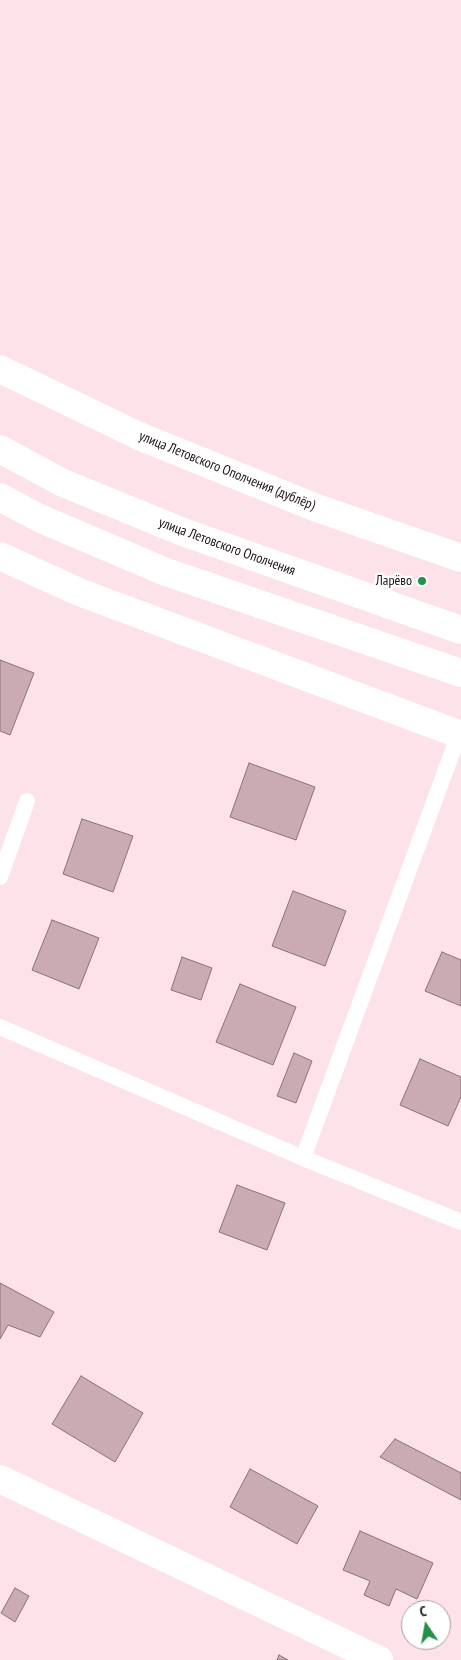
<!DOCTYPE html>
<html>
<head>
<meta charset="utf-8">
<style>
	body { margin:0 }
	#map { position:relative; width:461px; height:1660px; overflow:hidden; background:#fde2e9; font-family:"PT Sans Narrow",sans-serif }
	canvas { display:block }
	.north { position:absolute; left:401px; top:1600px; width:50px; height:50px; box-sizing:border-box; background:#fff; border:1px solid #a4a0a1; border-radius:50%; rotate:348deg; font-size:14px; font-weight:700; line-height:20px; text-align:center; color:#1c1114 }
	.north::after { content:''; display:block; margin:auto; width:18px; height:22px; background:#239149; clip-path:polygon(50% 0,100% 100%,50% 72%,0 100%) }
</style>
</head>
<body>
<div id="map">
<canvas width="461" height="1660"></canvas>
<div class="north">С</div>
</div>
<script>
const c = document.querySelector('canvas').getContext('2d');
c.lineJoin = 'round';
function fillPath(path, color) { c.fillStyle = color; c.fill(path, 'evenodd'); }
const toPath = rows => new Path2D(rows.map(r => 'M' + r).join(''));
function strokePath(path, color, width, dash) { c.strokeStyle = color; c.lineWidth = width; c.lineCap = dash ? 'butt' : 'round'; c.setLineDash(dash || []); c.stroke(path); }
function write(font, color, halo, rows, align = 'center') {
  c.font = font + ' "PT Sans Narrow",sans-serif'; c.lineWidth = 5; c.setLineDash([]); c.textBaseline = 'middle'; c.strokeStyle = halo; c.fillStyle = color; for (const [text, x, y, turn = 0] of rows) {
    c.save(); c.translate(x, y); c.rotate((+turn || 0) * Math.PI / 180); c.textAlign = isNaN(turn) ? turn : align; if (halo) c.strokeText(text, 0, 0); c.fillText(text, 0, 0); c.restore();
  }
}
const building = toPath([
	[0,660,34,673,10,735,0,731,0,660],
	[249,763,315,787,296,840,230,817,249,763],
	[82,819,133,836,113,892,63,874,82,819],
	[293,891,346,911,325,966,272,946,293,891],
	[52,920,99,938,79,989,32,970,52,920],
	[442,952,461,960,461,1006,425,991,442,952],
	[182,957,212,968,201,1000,171,990,182,957],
	[240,984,296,1007,273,1065,216,1042,240,984],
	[294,1053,312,1061,296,1103,277,1096,294,1053],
	[420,1059,461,1077,461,1097,448,1126,400,1105,420,1059],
	[237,1185,285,1203,267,1250,219,1232,237,1185],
	[0,1283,54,1312,40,1337,8,1325,0,1339,0,1283],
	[81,1376,143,1413,115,1462,52,1424,81,1376],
	[395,1439,461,1473,461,1500,380,1457,395,1439],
	[250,1469,318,1506,297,1544,230,1507,250,1469],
	[360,1531,433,1563,417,1599,396,1589,389,1606,364,1595,370,1581,343,1570,360,1531],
	[15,1588,29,1596,15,1622,1,1613,15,1588],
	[279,1655,288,1660,277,1660,279,1655]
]);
const lane = toPath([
	[0,877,27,801],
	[0,1027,303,1158,461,1222],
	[303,1158,459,734]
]);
const street = toPath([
	[0,1479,379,1660]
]);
const secondary = toPath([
	[0,369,139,436,314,507,461,558],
	[0,449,63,483,183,532,461,630],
	[0,497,39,518,166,572,461,673],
	[0,556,79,592,461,735]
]);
const markers = [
	[422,581,5,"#239149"]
];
const streetNames = [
	["улица Летовского Ополчения (дублёр)",227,471,22],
	["улица Летовского Ополчения",227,547,20]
];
const poiNames = [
	["Ларёво",412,581]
];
fillPath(building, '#cbabb3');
strokePath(building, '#8d7078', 1);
strokePath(lane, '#fff', 16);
strokePath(street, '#fff', 28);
strokePath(secondary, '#fff', 28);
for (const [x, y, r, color] of markers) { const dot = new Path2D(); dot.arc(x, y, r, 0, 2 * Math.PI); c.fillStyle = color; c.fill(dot); strokePath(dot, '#fff', 2); }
write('14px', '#1c1114', '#fff', streetNames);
write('14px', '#1c1114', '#fff', poiNames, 'right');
</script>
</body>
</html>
